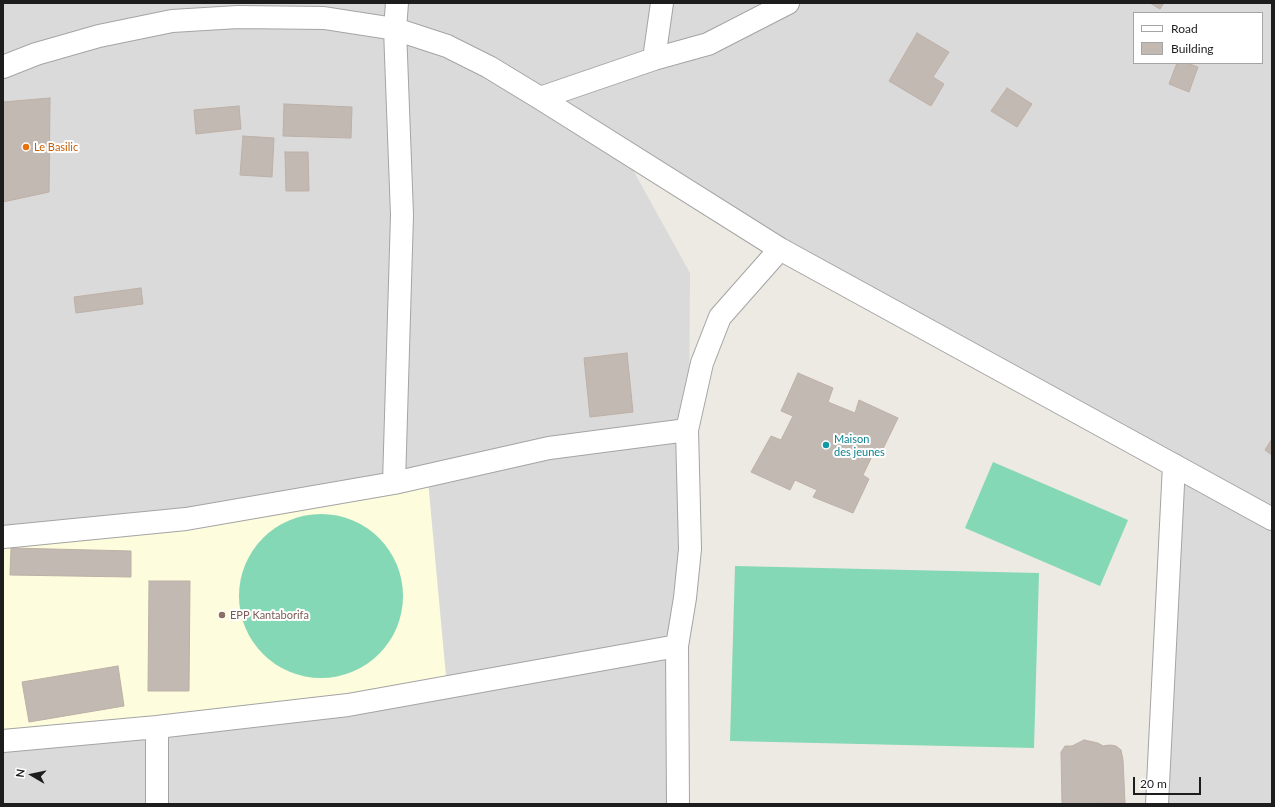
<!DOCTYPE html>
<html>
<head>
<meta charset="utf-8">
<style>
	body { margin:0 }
	#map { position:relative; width:1275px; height:807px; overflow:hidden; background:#edeae3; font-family:Lato,sans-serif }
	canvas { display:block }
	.frame { position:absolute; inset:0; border:4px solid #1d1d1d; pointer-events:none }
	.legend { position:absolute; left:1133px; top:12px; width:130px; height:52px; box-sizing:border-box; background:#fff; border:1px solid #a5a5a5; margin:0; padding:5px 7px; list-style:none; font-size:12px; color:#1d1d1d }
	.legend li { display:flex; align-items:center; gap:8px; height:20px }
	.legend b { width:20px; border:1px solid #a5a5a5 }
	.north { position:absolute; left:12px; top:755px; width:40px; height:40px; -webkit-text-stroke:3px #fff; paint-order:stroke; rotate:279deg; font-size:11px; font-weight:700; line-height:16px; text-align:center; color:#1d1d1d }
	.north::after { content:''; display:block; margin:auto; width:14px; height:18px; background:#1d1d1d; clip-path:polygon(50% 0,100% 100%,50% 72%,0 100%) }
	.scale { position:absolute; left:1133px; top:777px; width:68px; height:18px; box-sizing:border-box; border:2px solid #1d1d1d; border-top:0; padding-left:5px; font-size:12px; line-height:14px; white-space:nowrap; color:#1d1d1d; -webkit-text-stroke:3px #fff; paint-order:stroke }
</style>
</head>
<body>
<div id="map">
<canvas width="1275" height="807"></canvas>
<div class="frame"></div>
<ul class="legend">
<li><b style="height:5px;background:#fff"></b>Road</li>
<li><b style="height:11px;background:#c2b9b3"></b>Building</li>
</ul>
<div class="north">N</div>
<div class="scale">20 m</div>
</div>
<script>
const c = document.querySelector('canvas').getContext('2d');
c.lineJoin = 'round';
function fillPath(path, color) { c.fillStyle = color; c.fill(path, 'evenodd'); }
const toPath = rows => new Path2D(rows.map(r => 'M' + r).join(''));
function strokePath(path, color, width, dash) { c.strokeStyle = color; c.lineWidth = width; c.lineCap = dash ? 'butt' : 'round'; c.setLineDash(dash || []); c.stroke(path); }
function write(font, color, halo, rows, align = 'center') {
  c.font = font + ' Lato,sans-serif'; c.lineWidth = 4; c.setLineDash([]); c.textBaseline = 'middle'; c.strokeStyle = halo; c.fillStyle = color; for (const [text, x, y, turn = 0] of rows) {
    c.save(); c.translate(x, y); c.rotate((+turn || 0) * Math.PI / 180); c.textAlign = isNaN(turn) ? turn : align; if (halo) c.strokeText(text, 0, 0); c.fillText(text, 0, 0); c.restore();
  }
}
const residential = toPath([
	[3,3,1272,3,1272,804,1160,804,1166,461,785,242,617,141,690,273,689,423,676,804,3,804],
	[1134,13,1262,13,1262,63,1134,63]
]);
const education = toPath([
	[428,481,447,687,3,735,3,544]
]);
const pitch = toPath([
	[993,462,1128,520,1100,586,965,528],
	'239 596a82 82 0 1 1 164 0a82 82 0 1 1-164 0Z',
	[735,566,1039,573,1034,748,730,741]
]);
const building = toPath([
	[1150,3,1164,3,1160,9,1150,3],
	[917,33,949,52,933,77,944,84,931,106,889,81,917,33],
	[1177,63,1187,63,1198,67,1189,92,1169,84,1177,63],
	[1007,88,1032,104,1017,127,991,111,1007,88],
	[50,98,49,192,3,202,3,102,50,98],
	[284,104,352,107,351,138,283,136,284,104],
	[239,106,241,129,196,134,194,110,239,106],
	[243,136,274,138,272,177,240,175,243,136],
	[285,152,308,152,309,191,286,191,285,152],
	[141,288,143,304,76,313,74,297,141,288],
	[627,353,633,412,590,417,584,358,627,353],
	[798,373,833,388,828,402,855,413,859,400,898,418,881,453,875,450,863,475,869,479,853,513,813,497,817,490,795,480,790,490,751,472,771,436,781,440,793,416,781,411,798,373],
	[1272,439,1272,455,1265,450,1272,439],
	[11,548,131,551,131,577,10,575,11,548],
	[149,581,190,581,189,691,148,691,149,581],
	[118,666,124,706,29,722,22,682,118,666],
	[1084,740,1098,743,1103,746,1110,745,1116,746,1121,750,1123,760,1125,803,1062,804,1061,752,1065,746,1072,746,1084,740]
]);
const minor = toPath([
	[654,59,662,3],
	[3,67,36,54,99,36,172,21,238,17,324,18,395,29,447,46,489,67,540,98,780,249,1272,519],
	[540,98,654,59,708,44,788,3],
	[394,483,402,215,395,29,397,3],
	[3,537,186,519,394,483,549,448,687,430],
	[3,741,157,727,348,705,677,646],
	[157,804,157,727],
	[678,804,677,646,685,598,690,549,687,430,702,363,720,317,780,249],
	[1157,804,1174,465]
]);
const markers = [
	[26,147,4,"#e8710a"],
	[826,445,4,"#0f9aa8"],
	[222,615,4,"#8d6e63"]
];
const foodNames = [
	["Le Basilic",34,147]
];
const cultureNames = [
	["Maison",834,439],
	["des jeunes",834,452]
];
const educationNames = [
	["EPP Kantaborifa",230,615]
];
fillPath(residential, '#dbdada');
fillPath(education, '#fdfcdd');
fillPath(pitch, '#85d8b6');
fillPath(building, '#c2b9b3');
strokePath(building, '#beb0a6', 1);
strokePath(minor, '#a4a4a4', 24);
strokePath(minor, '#fff', 22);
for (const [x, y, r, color] of markers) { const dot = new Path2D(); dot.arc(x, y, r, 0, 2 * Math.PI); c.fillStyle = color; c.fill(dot); strokePath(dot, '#fff', 1.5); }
write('11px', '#c56008', '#fff', foodNames, 'left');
write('11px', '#0d838f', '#fff', cultureNames, 'left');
write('11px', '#785e54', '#fff', educationNames, 'left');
</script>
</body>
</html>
